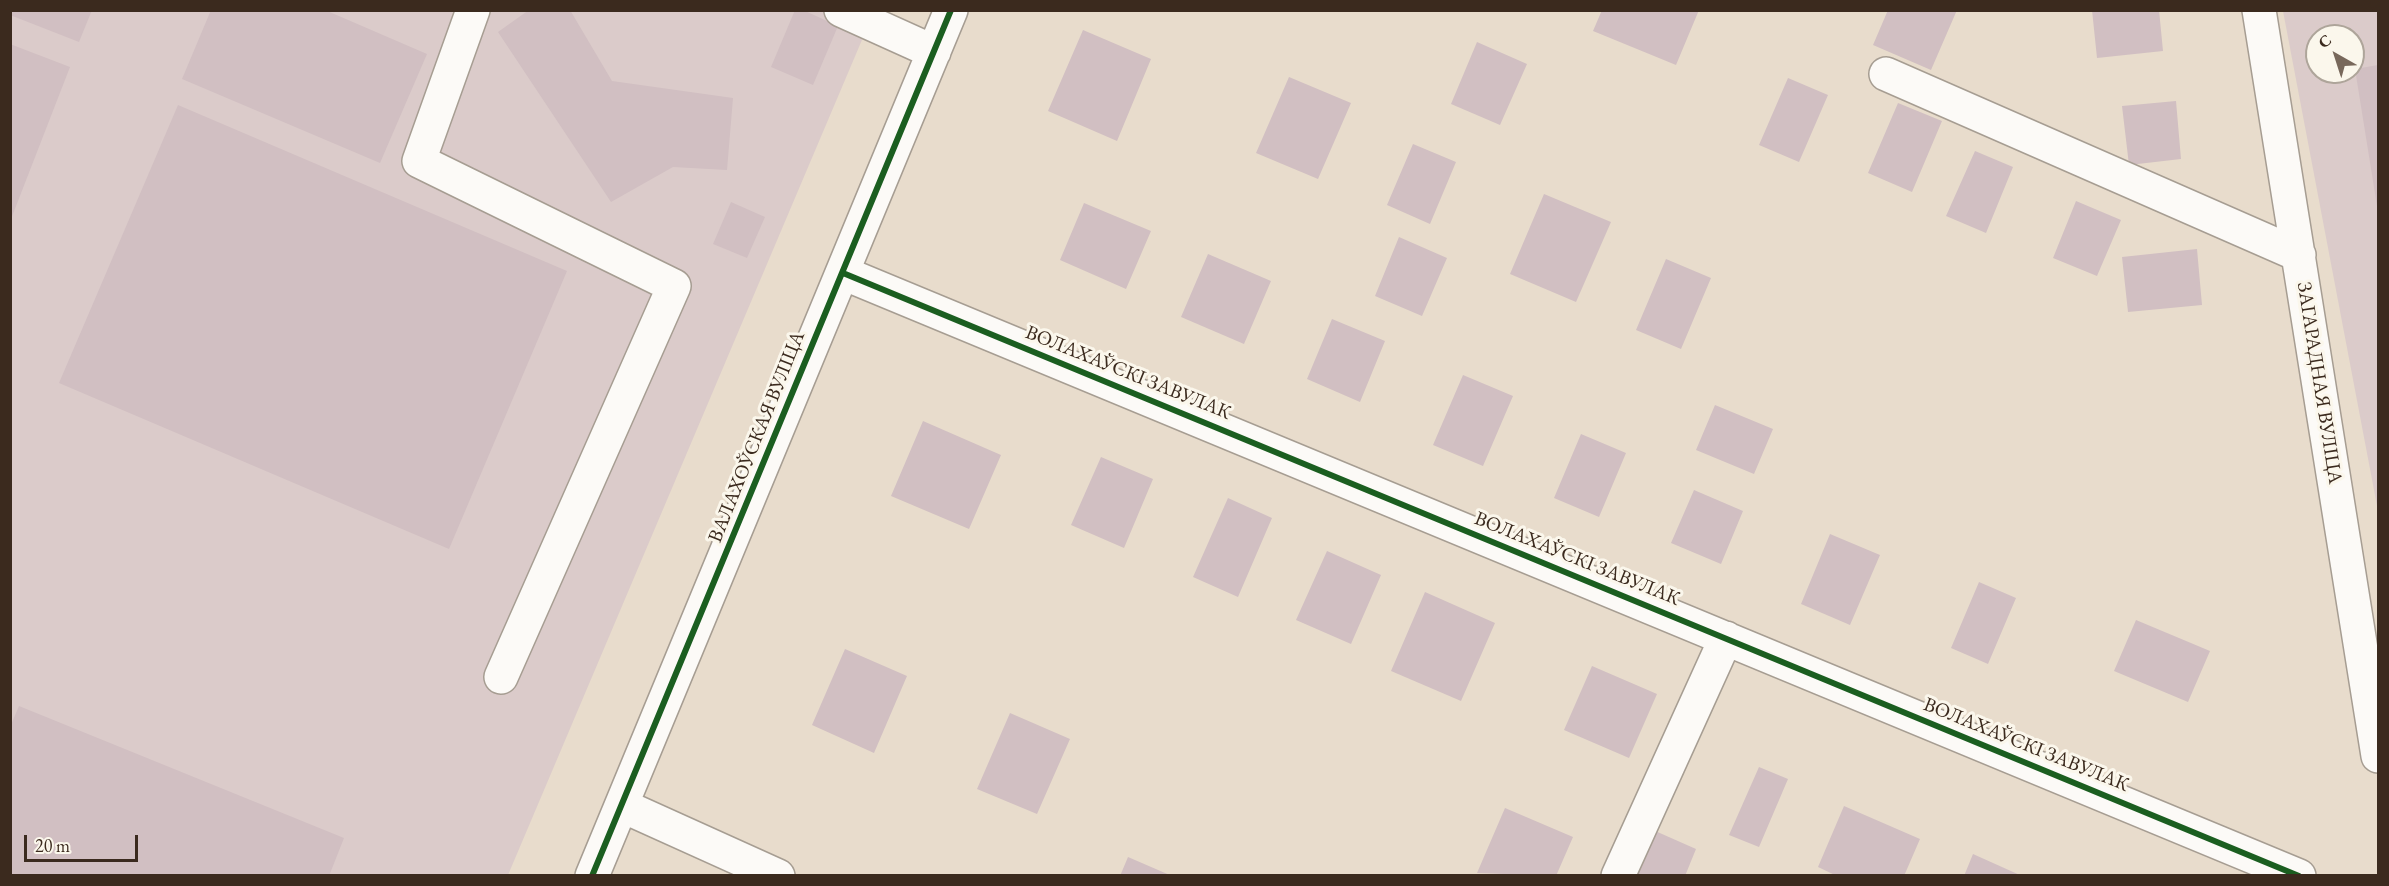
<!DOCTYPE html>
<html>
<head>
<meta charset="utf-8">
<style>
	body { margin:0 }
	#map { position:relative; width:2389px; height:886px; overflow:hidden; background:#e8dccc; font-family:"EB Garamond",serif }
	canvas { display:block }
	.frame { position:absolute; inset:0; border:12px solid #3b2a1e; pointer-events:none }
	.north { position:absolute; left:2305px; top:24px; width:60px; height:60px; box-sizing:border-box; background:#fbf7ec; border:2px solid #aea59a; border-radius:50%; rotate:321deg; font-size:16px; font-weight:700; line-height:24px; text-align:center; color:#3b2a1e }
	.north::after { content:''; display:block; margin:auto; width:21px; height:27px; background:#78685b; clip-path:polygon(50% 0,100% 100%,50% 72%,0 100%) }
	.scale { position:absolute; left:24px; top:835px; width:114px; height:27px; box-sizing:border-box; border:3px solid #3b2a1e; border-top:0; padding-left:8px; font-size:18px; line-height:21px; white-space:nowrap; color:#3b2a1e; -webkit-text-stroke:4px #fbf7ec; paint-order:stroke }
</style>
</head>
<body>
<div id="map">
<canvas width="2389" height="886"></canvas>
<div class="frame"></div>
<div class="north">С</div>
<div class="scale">20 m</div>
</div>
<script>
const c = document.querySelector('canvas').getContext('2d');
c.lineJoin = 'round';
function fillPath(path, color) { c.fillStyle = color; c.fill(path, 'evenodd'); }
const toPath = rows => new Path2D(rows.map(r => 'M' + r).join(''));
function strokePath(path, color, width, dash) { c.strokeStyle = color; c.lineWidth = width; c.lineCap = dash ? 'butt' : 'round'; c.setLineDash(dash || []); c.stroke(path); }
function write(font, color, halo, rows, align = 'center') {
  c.font = font + ' "EB Garamond",serif'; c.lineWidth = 6; c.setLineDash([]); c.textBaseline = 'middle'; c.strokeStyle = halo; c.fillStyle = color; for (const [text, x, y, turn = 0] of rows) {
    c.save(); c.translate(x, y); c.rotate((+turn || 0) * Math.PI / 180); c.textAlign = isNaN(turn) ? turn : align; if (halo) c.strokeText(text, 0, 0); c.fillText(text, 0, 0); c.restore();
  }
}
const industrial = toPath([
	[846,10,870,21,508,875,11,875,10,11],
	[2283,11,2378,11,2378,511],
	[2317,36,2353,36,2353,72,2317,72]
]);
const building = toPath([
	[10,10,92,10,79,42,10,15],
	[211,10,325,10,427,54,380,163,182,79],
	[529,10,570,10,612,81,733,98,727,170,673,167,611,202,498,32],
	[795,10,803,10,838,26,813,85,771,67],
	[1602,10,1699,10,1676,65,1593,31],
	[1888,10,1957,10,1931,70,1873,45],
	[2092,10,2159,10,2163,51,2097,58],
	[1083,30,1151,59,1117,141,1048,111],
	[1477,42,1527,64,1500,125,1451,104],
	[10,44,70,67,11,219,10,219],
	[2378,65,2378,206,2377,206,2355,69],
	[1289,77,1351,103,1318,179,1256,153],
	[1788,78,1828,95,1799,162,1759,145],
	[2176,101,2181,159,2129,165,2122,106],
	[1898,103,1942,121,1912,192,1868,173],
	[178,105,567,271,449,549,59,383],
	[1413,144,1456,162,1430,224,1387,205],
	[1975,151,2013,167,1986,233,1946,216],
	[1544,194,1611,222,1576,302,1510,274],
	[2076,201,2121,220,2097,276,2053,258],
	[731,202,765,217,747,258,713,244],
	[1084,203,1151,231,1126,289,1060,260],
	[1399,237,1447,258,1422,316,1375,296],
	[2197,249,2202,305,2128,312,2122,257],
	[1208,254,1271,281,1244,344,1181,317],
	[1666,259,1711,278,1681,349,1636,330],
	[1332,319,1385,341,1360,402,1307,379],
	[1463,375,1513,396,1483,466,1433,445],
	[1715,405,1773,429,1754,474,1696,450],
	[923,421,1001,455,969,529,891,496],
	[1581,434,1626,453,1599,517,1554,498],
	[1101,457,1153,479,1124,548,1071,525],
	[1694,490,1743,511,1721,564,1671,543],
	[1228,498,1272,518,1238,597,1193,577],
	[1830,534,1880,555,1850,625,1801,604],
	[1327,551,1381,575,1351,644,1296,620],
	[1979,582,2016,598,1988,664,1951,648],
	[1425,592,1495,623,1461,701,1391,671],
	[2136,620,2210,651,2188,702,2114,671],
	[845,649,907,676,874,753,812,725],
	[1592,666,1657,694,1629,758,1564,730],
	[19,706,344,838,329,876,10,876,10,727],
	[1010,713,1070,739,1037,814,977,789],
	[1759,767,1788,779,1759,847,1729,835],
	[1844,806,1920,839,1904,876,1837,876,1818,867],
	[1505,808,1573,837,1556,876,1477,873],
	[1653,830,1696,849,1685,876,1633,876],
	[1973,854,2022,876,1964,876],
	[1128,857,1172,876,1120,876]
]);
const minor = toPath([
	[473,10,419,161,674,286,501,677],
	[841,10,934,52],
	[2259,10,2378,756],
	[1886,74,2299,255],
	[843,273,2299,876],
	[623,806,778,876],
	[592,876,951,10],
	[1618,876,1726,638]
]);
const cycleway = toPath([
	[843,273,2299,876],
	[592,876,951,10]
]);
const streetNames = [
	["ВОЛАХАЎСКІ ЗАВУЛАК",1128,373,22],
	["ЗАГАРАДНАЯ ВУЛІЦА",2319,383,81],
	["ВАЛАХОЎСКАЯ ВУЛІЦА",757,437,-68],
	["ВОЛАХАЎСКІ ЗАВУЛАК",1577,559,22],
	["ВОЛАХАЎСКІ ЗАВУЛАК",2026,745,22]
];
fillPath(industrial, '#dbcbca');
fillPath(building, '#d1bfc2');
strokePath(minor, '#a69d92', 36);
strokePath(minor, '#fcfaf7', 33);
strokePath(cycleway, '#1b5e20', 6);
write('20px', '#3b2a1e', '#fbf7ec', streetNames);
</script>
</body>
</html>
